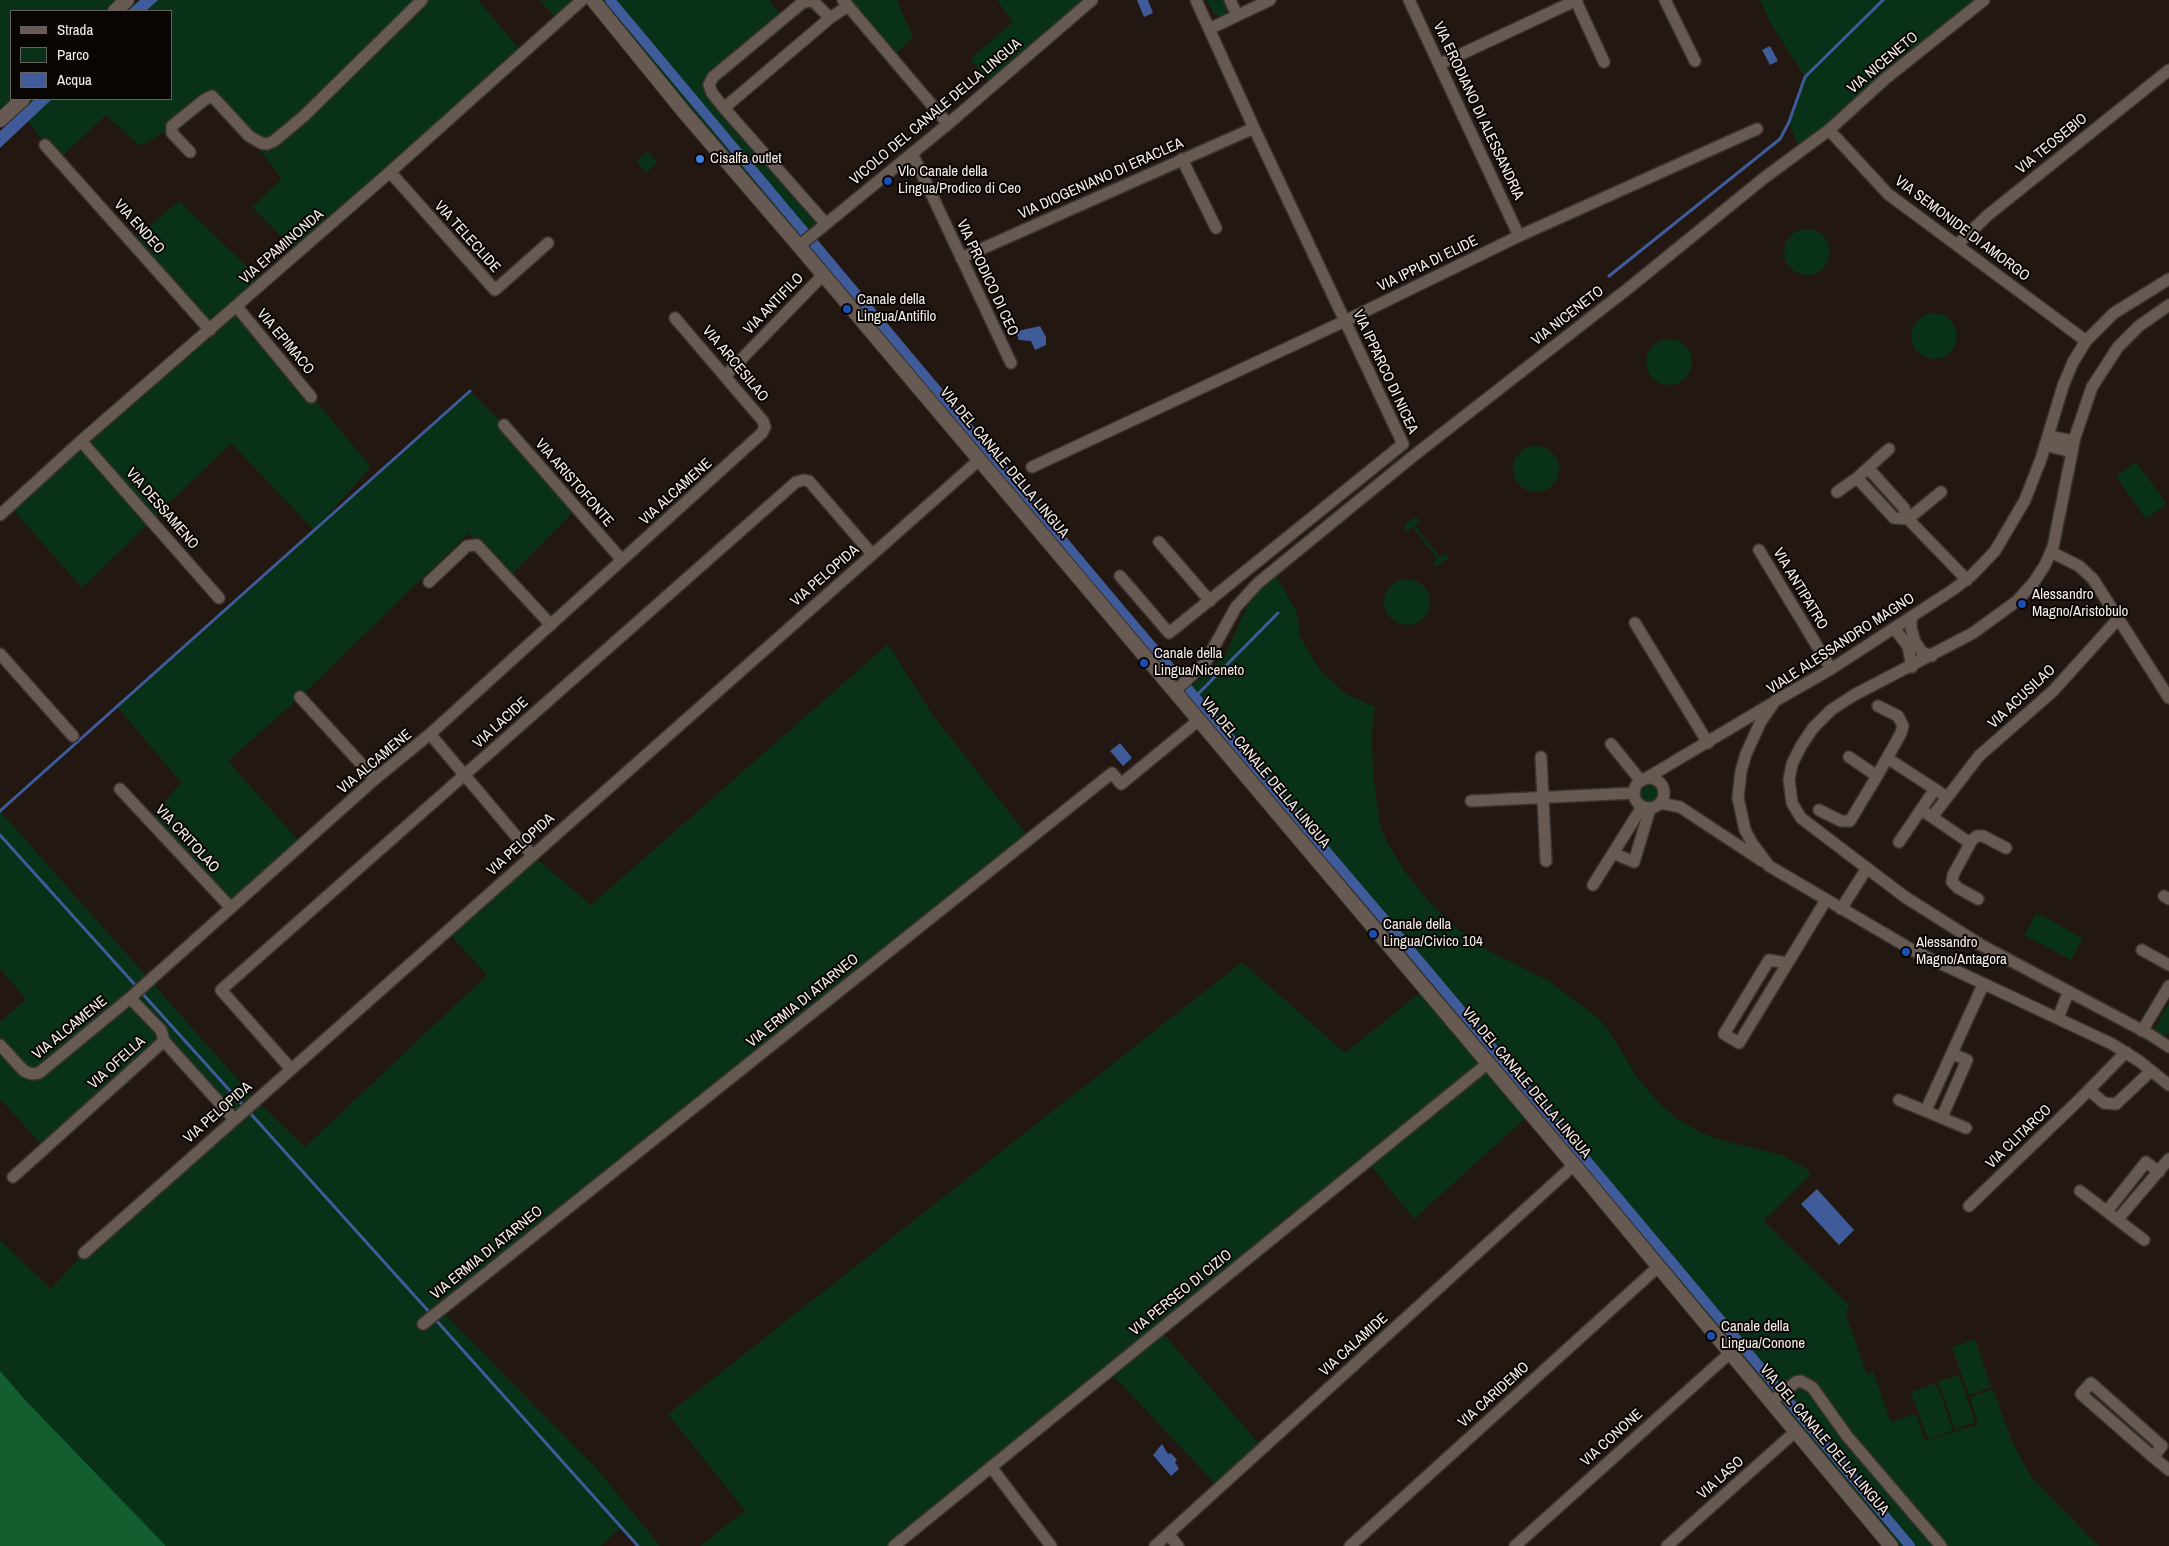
<!DOCTYPE html>
<html>
<head>
<meta charset="utf-8">
<style>
	body { margin:0 }
	#map { position:relative; width:2169px; height:1546px; overflow:hidden; background:#231811; font-family:"Archivo Narrow",sans-serif }
	canvas { display:block }
	.legend { position:absolute; left:10px; top:10px; width:162px; height:90px; box-sizing:border-box; background:#090503; border:1px solid #67625f; margin:0; padding:6px 9px; list-style:none; font-size:15px; color:#f5eee9 }
	.legend li { display:flex; align-items:center; gap:10px; height:25px }
	.legend b { width:25px; border:1px solid #67625f }
</style>
</head>
<body>
<div id="map">
<canvas width="2169" height="1546"></canvas>
<ul class="legend">
<li><b style="height:6px;background:#675a52"></b>Strada</li>
<li><b style="height:14px;background:#093117"></b>Parco</li>
<li><b style="height:14px;background:#3f5b9a"></b>Acqua</li>
</ul>
</div>
<script>
const c = document.querySelector('canvas').getContext('2d');
c.lineJoin = 'round';
function fillPath(path, color) { c.fillStyle = color; c.fill(path, 'evenodd'); }
const toPath = rows => new Path2D(rows.map(r => 'M' + r).join(''));
function strokePath(path, color, width, dash) { c.strokeStyle = color; c.lineWidth = width; c.lineCap = dash ? 'butt' : 'round'; c.setLineDash(dash || []); c.stroke(path); }
function write(font, color, halo, rows, align = 'center') {
  c.font = font + ' "Archivo Narrow",sans-serif'; c.lineWidth = 4; c.setLineDash([]); c.textBaseline = 'middle'; c.strokeStyle = halo; c.fillStyle = color; for (const [text, x, y, turn = 0] of rows) {
    c.save(); c.translate(x, y); c.rotate((+turn || 0) * Math.PI / 180); c.textAlign = isNaN(turn) ? turn : align; if (halo) c.strokeText(text, 0, 0); c.fillText(text, 0, 0); c.restore();
  }
}
const green = toPath([
	[0,0,127,0,115,11,11,11,11,99,22,99,0,120],
	[139,0,478,0,523,53,298,253,252,207,282,179,249,136,209,97,171,129,140,146,106,115,58,160,20,111,33,99,171,99,171,11,126,11],
	[539,0,582,0,559,21],
	[592,0,769,0,784,19,711,90,826,224,799,246],
	[843,0,897,0,913,37,892,58],
	[997,0,1092,0,992,85,970,59,1013,22],
	[1207,0,1225,0,1228,11,1223,16,1217,16,1213,13],
	[1760,0,1984,0,1800,151,1789,122,1805,77,1772,25],
	[647,151,657,163,646,173,636,161],
	[179,201,264,283,237,307,371,467,319,525,470,391,504,425,577,508,508,578,469,533,300,697,228,761,302,845,231,908,150,821,181,782,117,707,314,530,231,443,82,588,10,506,210,330,131,242],
	'1784 252a23 23 0 1 1 46 0a23 23 0 1 1-46 0Z',
	'1911 336a23 23 0 1 1 46 0a23 23 0 1 1-46 0Z',
	'1646 362a23 23 0 1 1 46 0a23 23 0 1 1-46 0Z',
	'1513 469a23 23 0 1 1 46 0a23 23 0 1 1-46 0Z',
	[2136,462,2167,504,2146,519,2116,476],
	[1416,517,1420,520,1415,526,1440,557,1447,553,1448,559,1437,566,1432,565,1437,558,1412,527,1407,531,1404,529,1405,524],
	[1276,575,1298,615,1299,635,1319,669,1346,694,1375,707,1372,731,1373,774,1380,825,1388,844,1405,872,1430,903,1458,929,1489,951,1549,981,1598,1018,1609,1031,1637,1077,1657,1101,1676,1118,1702,1133,1728,1142,1782,1155,1804,1167,1811,1174,1764,1221,1850,1306,1845,1312,1867,1374,1873,1372,1891,1422,1916,1414,1925,1441,1978,1424,1970,1397,1993,1389,2011,1439,2031,1477,2099,1546,1900,1546,1779,1403,1188,699,1187,690,1225,656,1252,594],
	'1384 602a23 23 0 1 1 46 0a23 23 0 1 1-46 0Z',
	[888,644,932,714,1030,839,441,1310,598,1470,660,1546,638,1546,621,1527,601,1546,80,1546,0,1456,0,1240,51,1289,84,1253,233,1119,164,1041,45,1148,2,1101,0,1102,0,1022,26,999,0,969,0,811,256,1100,305,1147,487,975,447,931,532,855,591,905],
	'1640 793a9 9 0 1 1 18 0a9 9 0 1 1-18 0Z',
	[2037,913,2083,938,2071,960,2024,935],
	[1242,962,1345,1053,1425,989,1530,1114,1414,1219,1367,1161,1160,1330,1263,1448,1219,1488,1109,1371,894,1546,700,1546,745,1511,668,1414],
	[2169,1003,2169,1033,2164,1037,2156,1032,2155,1028],
	[1975,1339,1991,1387,1969,1395,1952,1347],
	[1959,1375,1975,1422,1955,1429,1938,1382],
	[1936,1383,1953,1430,1928,1439,1911,1392]
]);
const forest = toPath([
	[0,1371,27,1402,166,1546,0,1546]
]);
const water = toPath([
	[140,0,158,0,146,11,128,11],
	[1137,0,1148,0,1153,13,1144,17],
	[1770,46,1778,61,1770,65,1762,50],
	[35,99,52,99,0,148,0,131],
	[1040,326,1046,337,1046,345,1035,350,1031,341,1019,340,1017,334,1018,331],
	[1120,743,1132,758,1123,766,1110,751],
	[1817,1189,1854,1230,1839,1245,1801,1204],
	[1162,1444,1168,1454,1171,1453,1177,1460,1175,1462,1179,1469,1171,1476,1153,1455]
]);
const stream = toPath([
	[1609,276,1780,139,1789,122,1805,77,1883,0],
	[1195,697,1278,613],
	[0,811,470,391],
	[0,835,137,987],
	[141,992,431,1314],
	[435,1319,638,1546]
]);
const canal = toPath([
	[610,0,1120,609,1396,933,1910,1546]
]);
const minor = toPath([
	[843,0,948,124],
	[1230,0,1237,15],
	[1409,0,1519,236],
	[1665,0,1695,61],
	[1576,1,1604,62],
	[830,18,815,3,810,1,802,3,713,77,709,85,712,93,724,108,830,18,848,6],
	[1209,29,1270,0],
	[1440,64,1577,0],
	[724,108,826,224],
	[1829,130,1888,194,2086,341],
	[45,145,210,330],
	[190,152,172,133,172,126,204,100,212,96,249,136,261,143,267,144,274,141,304,116,422,0],
	[912,153,1011,363],
	[1182,159,1216,228],
	[390,172,495,290,548,243],
	[1957,245,1988,215,2169,70],
	[799,246,948,124,1092,0],
	[961,258,1254,128],
	[2169,279,2114,313,2086,341,2073,362,2063,386,2041,459,2025,500,1995,551,1972,575,1954,589,1831,669,1775,701,1760,723,1746,754,1741,771,1738,798,1745,830,1752,843,1769,866,1916,952,2112,1044,2139,1061,2169,1085],
	[2169,305,2139,326,2118,347,2092,387,2075,437,2053,547,2045,565,2034,582,2017,601,1973,633,1854,695,1831,710,1813,728,1801,746,1792,764,1789,779,1792,803,1801,818,1905,897,1981,945,2149,1034,2169,1047],
	[237,307,311,397],
	[725,376,823,275],
	[504,425,622,560],
	[2048,436,2074,441],
	[81,441,219,598],
	[2045,445,2072,452],
	[1032,467,1345,321,1519,236,1757,129],
	[1868,468,1889,449],
	[1837,492,1857,478],
	[1941,492,1908,519,1894,518,1857,478,1868,468,1904,508,1908,519,1967,580],
	[0,515,81,441,390,172,582,0],
	[1159,542,1210,601],
	[1759,550,1831,669],
	[2051,552,2079,566,2093,579,2169,698],
	[1120,576,1169,633,1403,444,1254,128,1196,0],
	[429,582,467,546,477,545,551,625],
	[1911,617,1911,628,1915,642,1922,652,1932,656],
	[1635,623,1708,743],
	[1894,628,1908,646,1912,667],
	[0,654,73,736],
	[1175,691,1205,663,1236,607,1258,583,1412,457,1630,287,1764,178,1829,130,1885,79,1984,0],
	[300,697,375,779],
	[430,734,532,855],
	[1611,744,1641,781],
	[1541,757,1546,861],
	[1849,757,1877,776],
	[1887,758,1947,797],
	'1634 793a15 15 0 1 1 30 0a15 15 0 1 1-30 0Z',
	[1645,779,1771,704],
	[120,789,231,908],
	[1471,801,1634,793],
	[1660,803,1680,807,1762,861],
	[1819,810,1841,821,1850,821,1877,776,1901,733,1903,726,1898,716,1878,706],
	[1926,813,1970,843],
	[1932,817,1979,756,2053,691,2118,619],
	[1899,842,1935,789],
	[1613,853,1634,862,1650,809],
	[1593,885,1642,807],
	[2164,896,2169,899],
	[1978,899,1958,888,1952,882,1953,875,1972,840,1977,836,1983,836,2006,848],
	[1841,909,1867,868],
	[2142,950,2169,965],
	[1787,963,1769,960,1724,1034,1739,1043,1826,900],
	[130,998,161,1030,164,1041,234,1119],
	[2058,1018,2068,993],
	[2142,1031,2169,986],
	[0,1045,24,1071,32,1074,39,1073,130,998,375,779,430,734,762,433,765,427,763,421,675,318],
	[291,1069,221,990,796,482,804,480,809,481,872,554],
	[2089,1090,2104,1103,2116,1104,2151,1071],
	[1899,1100,1966,1128],
	[1926,1110,1983,985],
	[1942,1117,1967,1060,1953,1054],
	[13,1177,164,1041],
	[2080,1191,2144,1240],
	[1969,1206,2081,1098,2126,1052],
	[2107,1211,2146,1162,2159,1172],
	[2118,1219,2169,1159],
	[84,1253,979,460],
	[423,1324,1112,773,1121,784,1199,720],
	[1771,1402,1796,1382,1801,1381,1812,1387,1847,1436,1941,1546],
	[2153,1457,2162,1446,2091,1383,2081,1394,2153,1457,2169,1470],
	[991,1467,1051,1546],
	[1168,1534,1178,1546],
	[894,1546,1487,1064],
	[1155,1546,1574,1165],
	[1350,1546,1658,1267],
	[1515,1546,1730,1353],
	[1667,1546,1796,1431]
]);
const tertiary = toPath([
	[593,0,684,112,799,246,1574,1165,1891,1546],
	[115,11,127,0],
	[0,120,23,99]
]);
const markers = [
	[700,159,5,"#3f7fe0"],
	[888,181,5,"#1a4fb4"],
	[847,309,5,"#1a4fb4"],
	[2022,604,5,"#1a4fb4"],
	[1144,663,5,"#1a4fb4"],
	[1373,934,5,"#1a4fb4"],
	[1906,952,5,"#1a4fb4"],
	[1711,1336,5,"#1a4fb4"]
];
const streetNames = [
	["VIA NICENETO",1883,63,-40],
	["VIA ERODIANO DI ALESSANDRIA",1478,111,65],
	["VICOLO DEL CANALE DELLA LINGUA",936,112,-40],
	["VIA TEOSEBIO",2052,144,-39],
	["VIA DIOGENIANO DI ERACLEA",1101,179,-24],
	["VIA ENDEO",139,227,48],
	["VIA SEMONIDE DI AMORGO",1962,229,37],
	["VIA TELECLIDE",467,237,48],
	["VIA EPAMINONDA",282,247,-41],
	["VIA IPPIA DI ELIDE",1428,264,-26],
	["VIA PRODICO DI CEO",987,278,65],
	["VIA ANTIFILO",774,304,-46],
	["VIA NICENETO",1568,316,-38],
	["VIA EPIMACO",285,342,50],
	["VIA ARCESILAO",735,364,50],
	["VIA IPPARCO DI NICEA",1385,372,65],
	["VIA DEL CANALE DELLA LINGUA",1004,463,50],
	["VIA ARISTOFONTE",574,483,49],
	["VIA ALCAMENE",676,492,-42],
	["VIA DESSAMENO",162,509,49],
	["VIA PELOPIDA",825,576,-41],
	["VIA ANTIPATRO",1800,589,59],
	["VIALE ALESSANDRO MAGNO",1841,644,-33],
	["VIA ACUSILAO",2022,697,-43],
	["VIA LACIDE",501,723,-42],
	["VIA ALCAMENE",375,762,-40],
	["VIA DEL CANALE DELLA LINGUA",1265,773,50],
	["VIA CRITOLAO",187,839,47],
	["VIA PELOPIDA",521,845,-42],
	["VIA ERMIA DI ATARNEO",803,1001,-39],
	["VIA ALCAMENE",70,1028,-39],
	["VIA OFELLA",117,1063,-42],
	["VIA DEL CANALE DELLA LINGUA",1526,1083,50],
	["VIA PELOPIDA",218,1113,-41],
	["VIA CLITARCO",2019,1137,-44],
	["VIA ERMIA DI ATARNEO",487,1253,-39],
	["VIA PERSEO DI CIZIO",1181,1293,-39],
	["VIA CALAMIDE",1354,1345,-42],
	["VIA CARIDEMO",1494,1395,-42],
	["VIA CONONE",1612,1438,-42],
	["VIA DEL CANALE DELLA LINGUA",1824,1440,50],
	["VIA LASO",1721,1478,-42]
];
const poiNames = [
	["Cisalfa outlet",710,159],
	["Vlo Canale della",898,172],
	["Lingua/Prodico di Ceo",898,189],
	["Canale della",857,300],
	["Lingua/Antifilo",857,317],
	["Alessandro",2032,595],
	["Magno/Aristobulo",2032,612],
	["Canale della",1154,654],
	["Lingua/Niceneto",1154,671],
	["Canale della",1383,925],
	["Lingua/Civico 104",1383,942],
	["Alessandro",1916,943],
	["Magno/Antagora",1916,960],
	["Canale della",1721,1327],
	["Lingua/Conone",1721,1344]
];
fillPath(green, '#093117');
fillPath(forest, '#125e2e');
fillPath(water, '#3f5b9a');
strokePath(stream, '#3f5b9a', 3);
strokePath(canal, '#3f5b9a', 10);
strokePath(minor, '#3b332f', 14);
strokePath(tertiary, '#3b332f', 16);
strokePath(minor, '#675a52', 11);
strokePath(tertiary, '#675a52', 14);
for (const [x, y, r, color] of markers) { const dot = new Path2D(); dot.arc(x, y, r, 0, 2 * Math.PI); c.fillStyle = color; c.fill(dot); strokePath(dot, '#090503', 2); }
write('15px', '#f5eee9', '#090503', streetNames);
write('15px', '#f5eee9', '#090503', poiNames, 'left');
</script>
</body>
</html>
